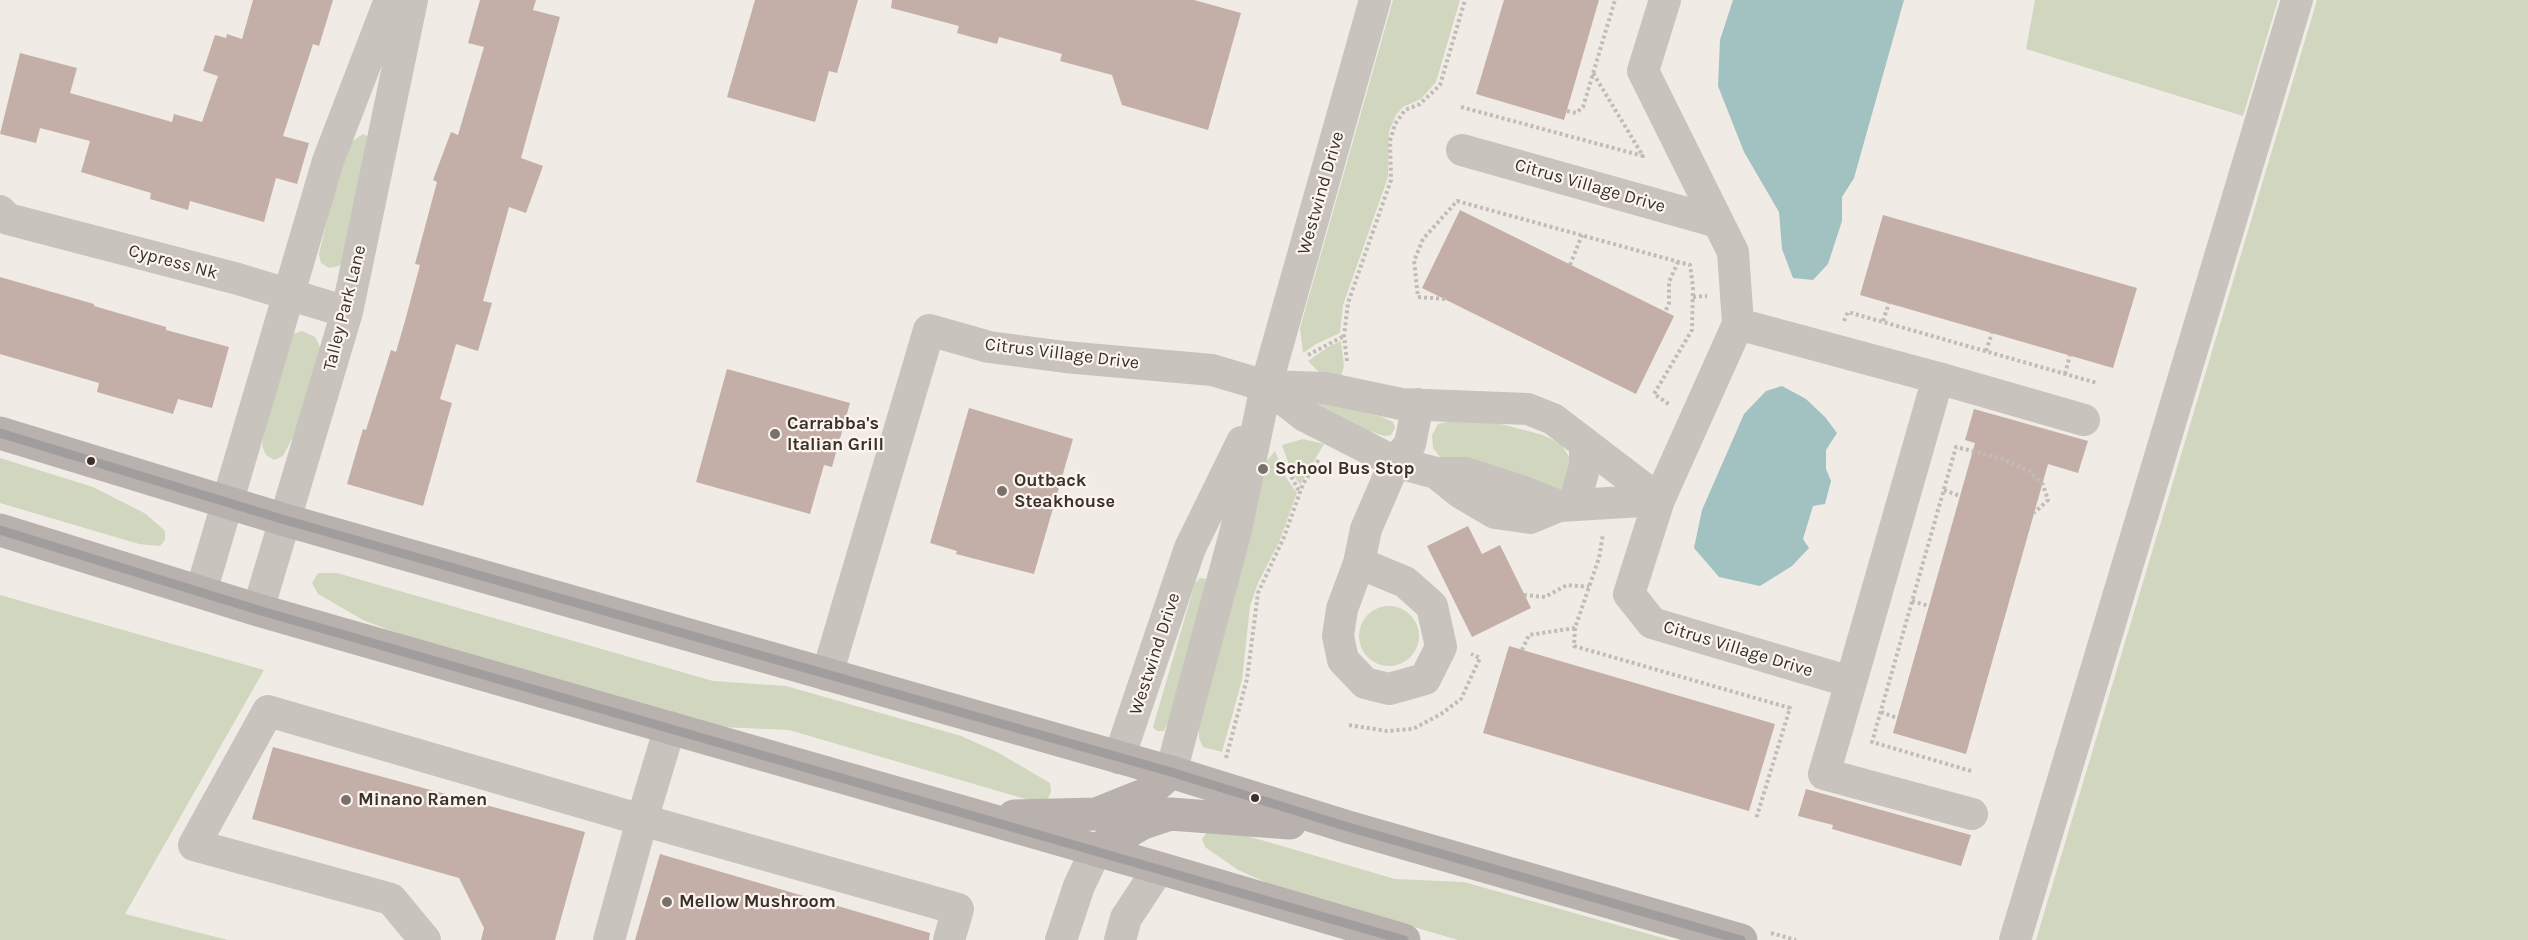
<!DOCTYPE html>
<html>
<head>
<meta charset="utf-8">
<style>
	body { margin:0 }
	canvas { display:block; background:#f0ebe5 }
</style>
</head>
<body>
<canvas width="2528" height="940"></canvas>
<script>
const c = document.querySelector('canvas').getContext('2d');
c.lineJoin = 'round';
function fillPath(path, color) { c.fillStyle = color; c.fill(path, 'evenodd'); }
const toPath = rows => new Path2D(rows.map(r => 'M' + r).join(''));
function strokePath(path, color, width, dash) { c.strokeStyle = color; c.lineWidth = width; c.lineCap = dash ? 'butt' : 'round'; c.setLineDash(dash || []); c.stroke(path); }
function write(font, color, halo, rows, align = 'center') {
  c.font = font + ' Karla,sans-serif'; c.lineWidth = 4.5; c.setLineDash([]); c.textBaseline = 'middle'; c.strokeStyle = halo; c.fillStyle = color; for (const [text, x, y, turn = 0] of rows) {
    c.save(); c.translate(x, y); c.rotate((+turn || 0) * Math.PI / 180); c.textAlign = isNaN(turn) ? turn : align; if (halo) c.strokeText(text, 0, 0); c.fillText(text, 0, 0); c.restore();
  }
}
const green = toPath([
	[1393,0,1460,0,1436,82,1421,99,1403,107,1396,115,1389,131,1388,177,1343,305,1340,333,1316,344,1303,353,1300,328],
	[2035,0,2278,0,2243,116,2026,49],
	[2317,0,2528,0,2528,940,2036,940],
	[363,134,371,139,345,257,339,266,329,268,321,263,319,254,334,193,351,142],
	[302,331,315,337,322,351,300,424,283,456,274,460,266,455,262,446,264,431,292,334],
	[1341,341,1344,366,1340,380,1319,372,1308,361,1328,347],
	[1306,398,1382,417,1393,422,1395,428,1391,435,1384,436,1305,409],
	[1456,420,1497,423,1543,435,1561,444,1569,457,1571,473,1567,485,1560,491,1440,457,1433,448,1432,435,1438,424],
	[1303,439,1324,444,1300,485,1291,471,1282,445],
	[1275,451,1285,476,1297,493,1279,542,1258,583,1250,606,1242,680,1222,752,1203,747,1199,738,1199,727,1265,463],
	[0,458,93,487,146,514,165,531,165,540,160,546,139,544,0,503],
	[318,573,337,573,713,681,786,686,961,736,997,752,1050,783,1051,791,1048,799,1039,803,789,730,721,727,402,635,363,620,318,594,312,583],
	[1200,578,1206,579,1208,585,1171,716,1164,731,1157,731,1153,727,1195,583],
	[0,595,264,670,125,914,228,940,0,940],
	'1359 636a30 30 0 1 1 60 0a30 30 0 1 1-60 0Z',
	[1220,828,1395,879,1464,882,1670,940,1458,940,1272,885,1238,870,1205,847,1202,839,1209,830]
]);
const water = toPath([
	[1733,0,1904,0,1854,178,1842,197,1842,221,1828,264,1813,280,1793,278,1782,249,1779,212,1744,152,1718,86,1720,40],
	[1782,386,1806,399,1825,417,1837,433,1826,450,1826,469,1831,481,1825,504,1813,506,1803,539,1809,548,1792,566,1760,586,1719,577,1694,548,1702,510,1744,414,1766,391]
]);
const building = toPath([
	[253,0,333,0,319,46,313,44,283,136,309,143,297,184,276,178,264,222,190,201,188,210,150,199,151,193,81,172,90,141,40,128,36,143,0,134,20,53,77,68,70,93,172,122,174,114,202,122,218,76,203,71,215,35,226,38,227,34,242,39],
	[480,0,536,0,533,10,560,17,521,158,543,166,526,213,509,207,483,301,492,303,478,351,456,344,440,399,452,403,423,506,347,484,363,429,366,430,391,350,396,352,405,321,420,265,415,264,437,182,433,180,451,132,458,135,484,47,468,43],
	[755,0,858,0,837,73,829,71,815,122,727,97],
	[892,0,1194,0,1241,13,1208,130,1122,105,1112,75,1060,61,1062,54,999,37,997,44,957,33,959,26,891,8],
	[1504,0,1599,0,1564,120,1476,94],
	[1460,210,1674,316,1636,394,1422,288],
	[1883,215,2137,288,2113,368,1860,295],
	[0,277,94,304,94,306,166,327,166,330,229,347,212,408,178,399,173,414,97,392,99,383,0,354],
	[727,369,850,403,832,467,824,465,810,514,696,482],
	[969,408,1073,439,1034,574,956,554,957,551,930,543],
	[1974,409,2088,441,2078,473,2048,464,1966,754,1893,733,1975,443,1965,440],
	[1468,526,1482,554,1500,545,1531,608,1472,637,1427,546],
	[1509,646,1775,724,1749,811,1483,733],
	[273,747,585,832,555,940,481,940,484,928,459,878,252,819],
	[1806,789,1971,835,1961,866,1832,829,1833,825,1798,816],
	[660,854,930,933,929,940,635,940]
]);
const path = toPath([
	[1461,107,1643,156,1593,73],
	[1567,111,1576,113,1583,107,1615,0],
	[1570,265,1582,235],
	[1693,297,1707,296],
	[1445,299,1418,297,1414,261,1423,239,1457,201,1690,265,1693,287,1692,330,1654,394,1670,405],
	[1666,310,1669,303,1669,282,1678,262],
	[1844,321,1848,312,2097,383],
	[1883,321,1889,303],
	[1986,351,1992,333],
	[1308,355,1344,336],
	[1347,361,1344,336,1348,303,1391,180,1390,141,1395,124,1405,110,1420,104,1440,85,1465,0],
	[2065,374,2070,355],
	[1283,461,1300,493],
	[1944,490,1960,496],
	[1524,595,1545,597,1567,585,1589,587],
	[1912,601,1929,606],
	[1575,628,1574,646,1790,708,1756,819],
	[1522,650,1529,635,1575,628,1599,558,1603,534],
	[1881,712,1897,718],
	[1349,725,1387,731,1413,729,1441,714,1461,699,1480,658,1471,654],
	[1226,758,1247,679,1258,593,1284,537,1303,484,1319,459],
	[1971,771,1872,742,1956,447,2000,458,2029,471,2043,485,2048,500,2034,513],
	[1771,933,1796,940]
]);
const minor = toPath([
	[1665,0,1643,71,1733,252,1738,324,1938,378,1851,682,1652,623,1629,594,1659,500,1738,324],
	[1462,150,1718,222],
	[0,211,8,219,238,279,347,312],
	[1938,378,2084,420],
	[1266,386,1305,416,1395,462,1436,473,1465,473,1524,492,1559,506],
	[1436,473,1461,493,1495,513,1530,518,1559,506,1659,500],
	[1574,505,1585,465,1585,444],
	[1359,563,1405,582,1432,606,1441,647,1425,679,1389,689,1365,683,1343,660,1338,636,1342,609,1359,563,1366,529,1395,462,1410,444,1418,404],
	[201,592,328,161,390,0],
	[258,610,347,312,412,0],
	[827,675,929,330,989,347,1065,357,1212,370,1266,386,1325,388,1401,404,1528,409,1553,419,1659,500],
	[1851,682,1824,774,1972,814],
	[1119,758,1190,548,1242,442],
	[1171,772,1236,530,1266,386,1375,0],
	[425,940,391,899,194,845,268,711,642,820,670,727],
	[609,940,642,820,958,909,949,940],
	[1061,940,1079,886,1096,850],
	[1120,940,1126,918,1159,868],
	[2015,940,2297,0]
]);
const major = toPath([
	[0,433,285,520,1171,772,1348,827,1741,940],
	[0,530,258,610,1159,868,1404,940],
	[1014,816,1096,814,1146,794,1171,772],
	[1096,850,1143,823,1170,814,1290,823]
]);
const bus1 = toPath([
	[0,433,285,520,1171,772,1348,827,1741,940],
	[0,530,258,610,1404,940]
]);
const markers = [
	[775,434,6,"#7a716c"],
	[91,461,5,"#3b302b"],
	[1263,469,6,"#7a716c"],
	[1002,491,6,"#7a716c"],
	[1255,798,5,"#3b302b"],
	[346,800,6,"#7a716c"],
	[667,902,6,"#7a716c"]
];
const streetNames = [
	["Citrus Village Drive",1590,186,16],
	["Westwind Drive",1321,193,-74],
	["Cypress Nk",173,262,15],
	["Talley Park Lane",345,308,-76],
	["Citrus Village Drive",1062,354,7],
	["Citrus Village Drive",1738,649,17],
	["Westwind Drive",1155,654,-72]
];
const poiNames = [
	["Carrabba's",787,424],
	["Italian Grill",787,445],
	["School Bus Stop",1275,469],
	["Outback",1014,481],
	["Steakhouse",1014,502],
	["Minano Ramen",358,800],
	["Mellow Mushroom",679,902]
];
fillPath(green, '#d1d6bf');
fillPath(water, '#a1c2c1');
fillPath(building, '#c3afa7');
strokePath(path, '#c2bbb6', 4, [3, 3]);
strokePath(minor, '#c9c3be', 32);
strokePath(major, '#b8b1ad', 33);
strokePath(bus1, '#a09d9c', 9);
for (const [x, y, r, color] of markers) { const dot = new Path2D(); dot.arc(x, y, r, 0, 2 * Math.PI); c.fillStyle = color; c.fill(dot); strokePath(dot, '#fbf5ee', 2); }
write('18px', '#3b302b', '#fbf5ee', streetNames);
write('bold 18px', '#3b302b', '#fbf5ee', poiNames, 'left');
</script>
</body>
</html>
